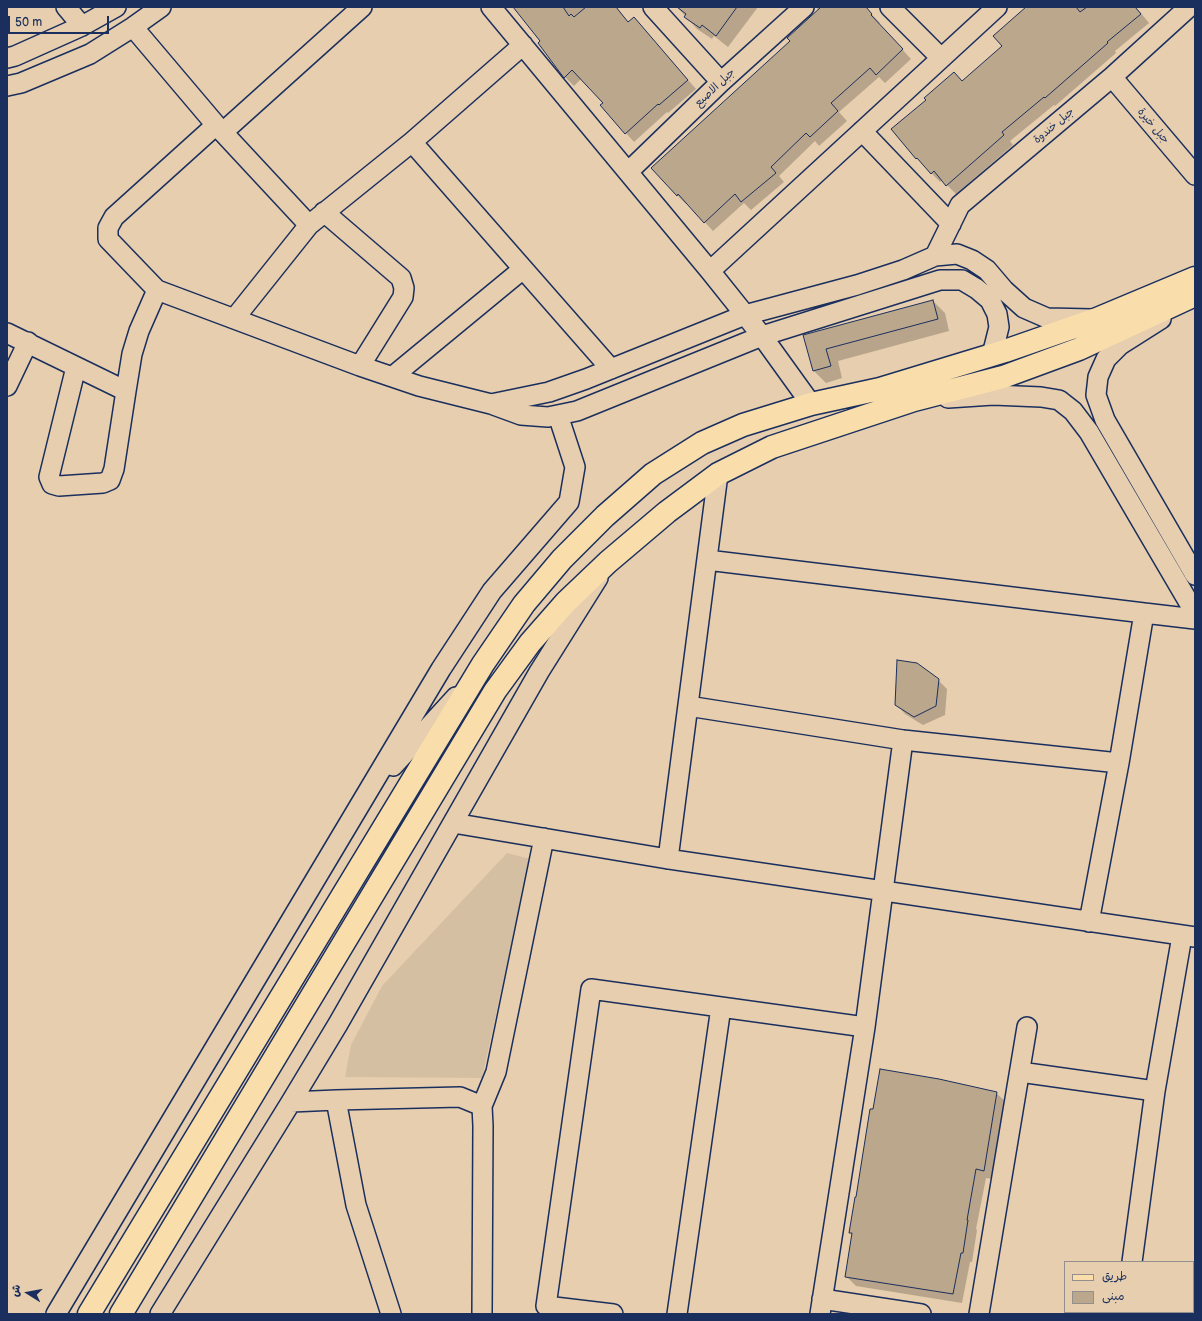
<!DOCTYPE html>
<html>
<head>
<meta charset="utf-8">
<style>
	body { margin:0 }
	#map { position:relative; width:1202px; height:1321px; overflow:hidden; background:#e6ceae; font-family:"Balsamiq Sans","Playpen Sans Arabic",sans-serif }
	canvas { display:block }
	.frame { position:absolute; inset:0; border:8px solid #1b2f5e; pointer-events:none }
	.legend { position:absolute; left:1064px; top:1261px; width:130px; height:52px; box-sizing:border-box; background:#e6ceae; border:1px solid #958e8e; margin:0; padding:5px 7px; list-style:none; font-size:12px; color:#1b2f5e }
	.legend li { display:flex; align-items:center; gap:8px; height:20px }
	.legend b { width:20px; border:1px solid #958e8e }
	.north { position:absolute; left:8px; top:1273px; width:40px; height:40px; -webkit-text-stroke:3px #e6ceae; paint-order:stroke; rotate:281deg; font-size:11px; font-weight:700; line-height:16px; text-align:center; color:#1b2f5e }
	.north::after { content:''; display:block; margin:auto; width:14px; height:18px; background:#1b2f5e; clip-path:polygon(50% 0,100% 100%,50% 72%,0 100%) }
	.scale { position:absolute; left:8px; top:16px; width:101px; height:18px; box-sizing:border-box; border:2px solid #1b2f5e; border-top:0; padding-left:5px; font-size:12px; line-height:14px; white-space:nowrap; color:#1b2f5e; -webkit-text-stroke:3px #e6ceae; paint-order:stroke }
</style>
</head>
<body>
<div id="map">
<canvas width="1202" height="1321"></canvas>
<div class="frame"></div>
<ul class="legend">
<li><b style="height:5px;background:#f9deab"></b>طريق</li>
<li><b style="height:11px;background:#bba78b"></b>مبنى</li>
</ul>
<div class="north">ش</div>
<div class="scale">50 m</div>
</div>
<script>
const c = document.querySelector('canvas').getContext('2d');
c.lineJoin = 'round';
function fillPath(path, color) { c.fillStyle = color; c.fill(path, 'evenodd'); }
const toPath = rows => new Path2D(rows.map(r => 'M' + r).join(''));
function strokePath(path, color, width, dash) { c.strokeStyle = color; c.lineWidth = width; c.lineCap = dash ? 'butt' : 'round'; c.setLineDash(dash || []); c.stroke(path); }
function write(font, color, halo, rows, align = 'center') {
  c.font = font + ' "Balsamiq Sans","Playpen Sans Arabic",sans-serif'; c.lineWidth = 3.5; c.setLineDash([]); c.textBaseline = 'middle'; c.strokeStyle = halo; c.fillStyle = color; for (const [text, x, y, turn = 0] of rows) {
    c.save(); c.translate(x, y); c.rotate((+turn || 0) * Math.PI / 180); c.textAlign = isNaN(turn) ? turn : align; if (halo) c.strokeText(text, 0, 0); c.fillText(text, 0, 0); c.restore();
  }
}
const built = toPath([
	[507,853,530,859,482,1078,345,1077,351,1045,382,986]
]);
const shadow = toPath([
	[515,7,616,7,629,23,643,28,696,89,668,113,667,112,634,142,626,133,604,103,581,79,574,86,565,77,541,42],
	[677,7,758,7,728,47,714,36,712,39,697,29],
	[819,7,865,7,880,23,879,24,911,59,885,83,879,77,839,112,847,121,819,146,815,141,779,176,784,182,751,210,744,203,713,231,687,203,686,204,677,195,653,168,791,41,819,11,817,9],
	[1028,7,1136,7,1149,23,1115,51,1116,53,1055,106,1054,105,1010,141,1013,145,956,194,942,180,940,182,917,158,892,129,963,82,1003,46],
	[933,301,945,313,949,331,838,361,842,378,826,383,814,371,804,336],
	[938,680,947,689,945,715,923,725,905,714,896,704],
	[996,1093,1006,1102,993,1179,986,1178,976,1229,977,1230,972,1262,970,1262,962,1303,856,1286,846,1276,853,1234,850,1232]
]);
const building = toPath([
	[513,7,563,7,569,16,571,14,574,17,586,7,616,7,628,22,634,17,688,80,659,105,658,104,625,134,600,105,603,103,572,70,564,78,538,43,540,41,513,7],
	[677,7,737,7,716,36,702,25,700,28,684,17,686,14,677,7],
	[821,7,866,7,872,14,871,15,903,49,876,75,870,68,831,103,838,111,810,137,806,133,771,167,776,173,741,202,735,194,704,223,678,194,677,196,651,168,790,41,787,38,821,7],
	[1026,7,1076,7,1080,12,1087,7,1135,7,1141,14,1107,42,1108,43,1045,98,1044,97,1002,132,1004,135,946,186,934,171,931,174,917,158,916,159,891,129,926,100,924,98,954,72,962,81,1002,46,993,36,1026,7],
	[933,300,938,319,826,349,831,366,813,371,803,335,933,300],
	[897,660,917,663,939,679,936,706,914,717,895,705,897,660],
	[880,1069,939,1079,997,1092,984,1171,976,1169,967,1220,968,1220,963,1253,961,1253,953,1294,845,1277,852,1233,849,1233,855,1197,856,1197,870,1109,873,1109,880,1069]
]);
const minor = toPath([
	[66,7,82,26],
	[491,7,710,271,762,336,811,404],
	[653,7,721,82],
	[890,7,941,58],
	[133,27,216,125,309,225],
	[7,58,15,56,82,26,116,7],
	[1112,77,1195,175],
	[7,86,21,83,90,54,133,27,161,7],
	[216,125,114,217,108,228,108,239,157,290,360,366,419,386,491,404,521,415,548,417,577,411,762,336,940,280,962,280,977,289,990,300,997,314,999,327,992,355],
	[862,131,951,224],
	[223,132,362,7],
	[412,142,611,369],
	[628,172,721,82,804,7],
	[324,212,401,278,404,288,403,297,360,366],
	[935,256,960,205,1112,77,1189,7],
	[710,271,997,7],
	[234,319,309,225,412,142,523,45],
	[1161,319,1120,345,1106,359,1098,377,1096,395,1105,420,1195,575],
	[7,333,126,391,132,354,139,331,157,290],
	[76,367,49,477,52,484,59,486,103,483,110,480,114,469,126,391],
	[392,377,523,269],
	[7,386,28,342],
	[948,398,993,395,1041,397,1059,400,1073,411,1089,432,1195,613],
	[491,404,549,392,586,379,745,315,857,285,903,270,935,256,957,254,972,260,987,270,1004,290,1024,308,1047,318,1092,319],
	[707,560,1144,613,1119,763,1089,922],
	[1144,613,1195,619],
	[688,706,903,740,1119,763],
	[393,766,456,697],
	[453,823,668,859,1195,937],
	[668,859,718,474],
	[1020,1072,1155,1091],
	[336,1100,356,1205,391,1314],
	[291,1102,336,1100,460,1097,482,1106,483,1126,482,1314],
	[482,1106,496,1072,544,838],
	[1132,1262,1155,1091,1182,936],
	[822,1299,921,1314],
	[56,1314,441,669,492,591,569,502,575,467,558,415],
	[160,1314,291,1102,338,1024,539,672,598,578],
	[613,1314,546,1306,591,989,865,1027],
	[677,1314,721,1007],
	[820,1314,865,1027,903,740],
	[979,1314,1027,1027],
	[1125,1314,1126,1312]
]);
const major = toPath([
	[89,1314,483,664,524,604,562,559,605,516,653,474,702,443,743,425,811,404,880,389,1005,351,1097,319,1195,278],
	[121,1314,495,691,530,643,566,602,608,562,667,512,718,474,772,447,914,400,1003,377,1079,349,1195,295]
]);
const streetNames = [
	["جبل الاصبع",715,88,-43],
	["جبل خندوة",1054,126,-40],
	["جبل خيرة",1153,126,50]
];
fillPath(built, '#d5bfa3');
fillPath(shadow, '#0003');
fillPath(building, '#bba78b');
strokePath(building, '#1b2f5e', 1);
strokePath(minor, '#1b2f5e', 22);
strokePath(major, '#1b2f5e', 25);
strokePath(minor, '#e6ceae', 19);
strokePath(major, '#f9deab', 22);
write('11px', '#1b2f5e', '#e6ceae', streetNames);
</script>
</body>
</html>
